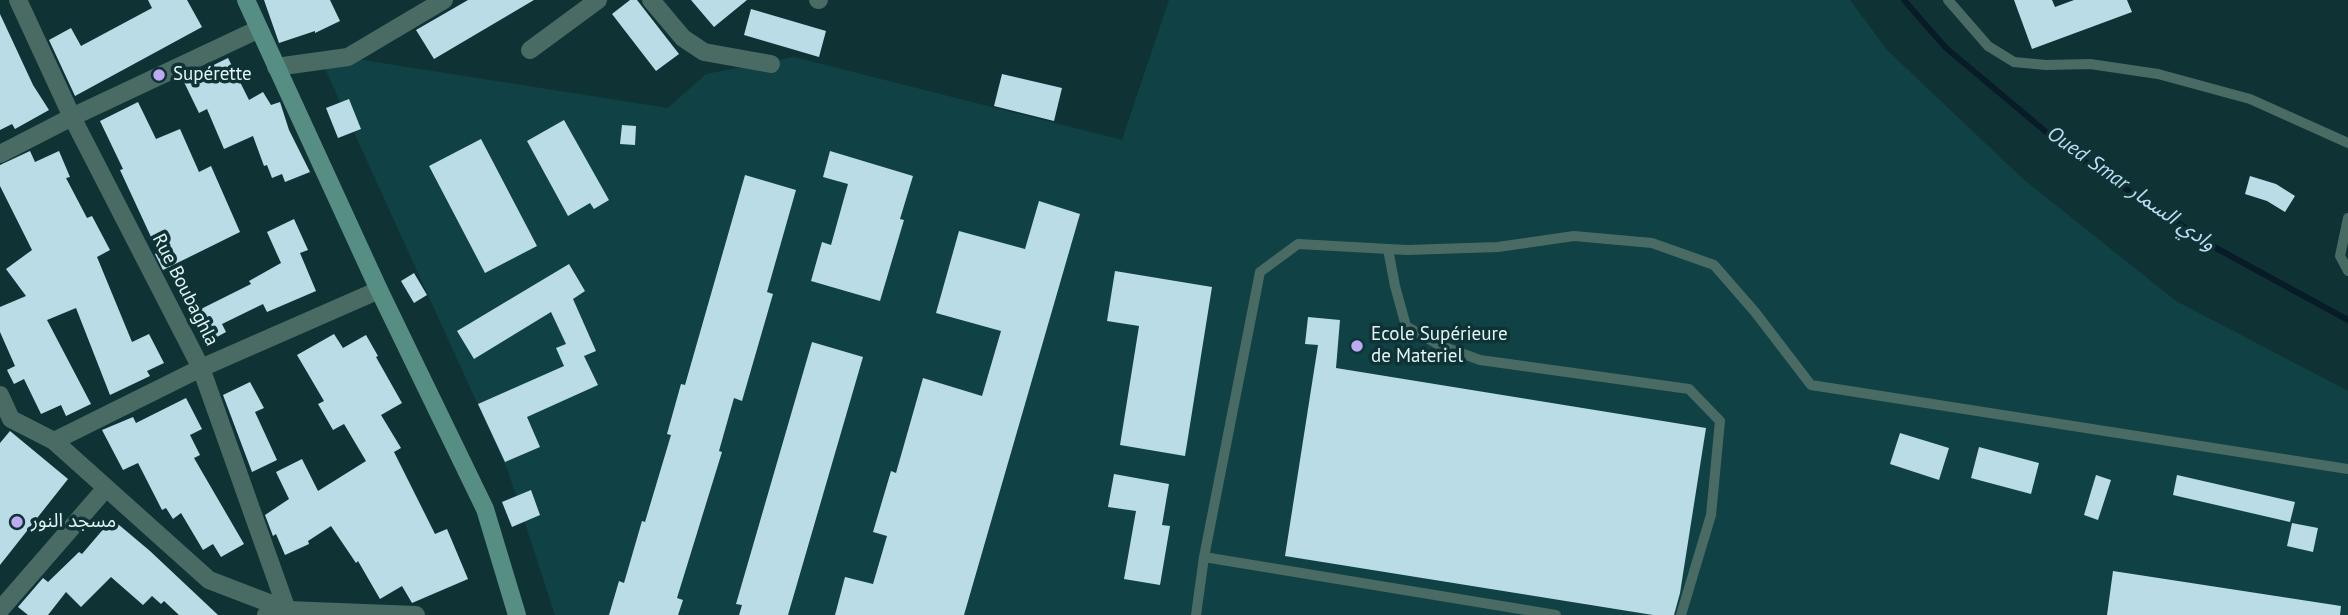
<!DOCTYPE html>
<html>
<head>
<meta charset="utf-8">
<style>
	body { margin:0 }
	canvas { display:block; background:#0f3335 }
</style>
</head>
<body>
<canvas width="2348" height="615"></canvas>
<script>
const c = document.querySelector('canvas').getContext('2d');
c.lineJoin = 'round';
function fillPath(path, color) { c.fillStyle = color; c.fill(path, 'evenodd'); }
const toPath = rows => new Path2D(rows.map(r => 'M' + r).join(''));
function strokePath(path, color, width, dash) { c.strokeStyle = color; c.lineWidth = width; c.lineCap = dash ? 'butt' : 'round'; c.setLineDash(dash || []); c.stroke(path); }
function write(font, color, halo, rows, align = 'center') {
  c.font = font + ' "PT Sans","Noto Sans Arabic",sans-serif'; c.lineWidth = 7; c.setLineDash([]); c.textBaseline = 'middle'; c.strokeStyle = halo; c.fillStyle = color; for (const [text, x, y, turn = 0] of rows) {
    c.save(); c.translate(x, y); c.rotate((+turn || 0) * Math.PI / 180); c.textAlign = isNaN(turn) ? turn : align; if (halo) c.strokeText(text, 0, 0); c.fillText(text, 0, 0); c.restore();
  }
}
const built = toPath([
	[1169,0,1850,0,1887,50,2023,179,2176,301,2348,391,2348,615,555,615,508,471,318,53,668,108,706,74,794,57,1122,140]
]);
const stream = toPath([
	[1904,0,1946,48,2070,152,2216,248,2348,320]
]);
const building = toPath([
	[148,0,187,0,202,27,75,96,49,40,71,28,81,46,152,8],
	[264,0,330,0,340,21,315,33,315,31,279,43],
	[468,0,534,0,434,59,416,30],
	[630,0,637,0,679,54,656,71,612,14],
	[691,0,747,0,714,27],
	[2014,0,2052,0,2055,7,2074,0,2127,0,2132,12,2032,49],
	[751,9,826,31,819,57,744,35],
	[0,14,33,85,49,110,15,129,12,124,0,130],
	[228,58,249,100,263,92,271,105,280,102,289,130,310,172,285,182,282,174,272,178,267,165,264,166,253,136,224,149,207,109,199,113,183,80],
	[1002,74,1062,88,1054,121,994,106],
	[349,99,361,129,338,138,326,108],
	[138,102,156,139,180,129,199,172,211,166,240,232,163,270,155,254,158,252,120,170,123,169,100,121],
	[564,120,609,200,594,209,590,203,568,216,527,141],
	[622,125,636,126,635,145,620,144],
	[481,139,537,246,485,273,429,166],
	[30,151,35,162,59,151,70,177,66,178,87,218,92,216,110,250,97,257,132,342,149,334,164,363,147,371,150,376,110,395,76,308,47,320,91,404,66,416,61,405,41,414,24,379,14,384,7,370,15,366,0,332,0,307,26,296,6,269,32,250,0,186,0,165],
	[830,151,913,176,900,219,904,220,880,301,811,281,822,242,831,245,848,184,823,177],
	[745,175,796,190,767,292,773,294,742,401,734,398,719,451,722,452,677,598,683,600,678,615,609,615,619,581,624,583,642,521,645,522,671,435,667,434,681,384,685,385],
	[2250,176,2276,184,2295,196,2285,212,2267,201,2245,194],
	[1039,201,1080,214,964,615,835,615,845,577,873,584,887,536,873,532,891,471,896,473,923,378,982,396,1001,331,936,313,959,231,1025,249],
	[294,219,308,250,300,253,316,291,267,312,263,304,222,324,226,332,204,344,189,315,251,284,249,281,281,263,267,232],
	[569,264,585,291,573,299,596,351,584,356,598,385,527,417,540,447,505,462,478,404,564,366,556,348,566,344,551,312,474,359,457,331],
	[1115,271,1212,287,1185,456,1120,445,1139,326,1107,321],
	[414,273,427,295,414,303,401,281],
	[1308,317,1340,320,1336,368,1706,428,1680,593,1674,615,1653,615,1285,556,1318,345,1305,344],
	[334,334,343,348,366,335,378,356,376,357,402,403,381,415,401,448,394,452,435,534,447,529,468,579,412,603,402,586,380,599,358,561,356,563,331,526,308,541,309,544,285,555,276,534,273,536,265,515,289,499,276,472,302,459,318,491,366,461,344,424,333,430,318,404,324,401,297,355],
	[812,342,863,357,788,615,739,615,742,605,736,604],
	[250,382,264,408,255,412,277,460,252,472,223,395],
	[186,398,202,429,190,435,200,455,194,458,244,544,221,557,213,544,203,550,181,513,173,519,166,508,162,510,138,463,123,470,102,430,133,417,136,423],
	[10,431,68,479,0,565,0,443],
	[1900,433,1949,448,1939,480,1890,464],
	[1979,447,2039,463,2031,494,1971,478],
	[1114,474,1169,484,1162,525,1170,526,1160,585,1124,579,1136,511,1108,507],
	[2096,475,2111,480,2098,520,2084,515],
	[2177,475,2295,502,2290,522,2173,495],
	[531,490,540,515,512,527,502,502],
	[112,519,150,551,218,615,179,615,164,601,161,604,152,596,143,605,111,577,81,607,66,592,48,615,28,615,18,607,43,578,48,582,79,552,82,554],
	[2292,523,2318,528,2313,552,2287,546],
	[2113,571,2341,606,2340,615,2107,615]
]);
const service = toPath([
	[1948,0,1988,46,2014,62,2046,65,2090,64,2158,74,2250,99,2348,143],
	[2348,218,2340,256,2348,271],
	[1388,249,1395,286,1406,326,1439,345,1480,360,1689,389,1720,421,1711,515,1681,615],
	[1204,557,1556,615],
	[1196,615,1204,557,1260,272,1298,244,1407,250,1498,247,1574,236,1652,243,1714,265,1755,312,1811,385,2348,469]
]);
const minor = toPath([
	[18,0,72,117,201,368,287,610],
	[651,0,683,38,704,52,771,64],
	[818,0,819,0],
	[530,50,598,0],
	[276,67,348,57,444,0],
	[0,154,72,117,259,29],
	[0,395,11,419,54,441,209,580,287,610,289,614],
	[54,441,201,368,379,290],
	[0,610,106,488],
	[266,615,287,610,416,615]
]);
const secondary = toPath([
	[246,0,379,290,485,509,517,615]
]);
const markers = [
	[159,75,7,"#bea9f4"],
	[1357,346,7,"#bea9f4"],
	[17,522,7,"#bea9f4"]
];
const poiNames = [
	["Supérette",173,75],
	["Ecole Supérieure",1371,335],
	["de Materiel",1371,357],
	["مسجد النور",31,522]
];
const streetNames = [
	["Rue Boubaghla",185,290,63]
];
const waterNames = [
	["Oued Smar وادي السمار",2131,189,35]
];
fillPath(built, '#104144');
strokePath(stream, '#071b28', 6);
fillPath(building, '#b9dce7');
strokePath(service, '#496b64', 10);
strokePath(minor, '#496b64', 18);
strokePath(secondary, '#568e83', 18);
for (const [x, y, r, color] of markers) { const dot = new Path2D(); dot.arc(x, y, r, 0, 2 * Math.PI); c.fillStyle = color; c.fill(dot); strokePath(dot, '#0f3335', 2.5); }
write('19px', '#e3f6f7', '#0f3335', poiNames, 'left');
write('19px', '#e3f6f7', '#0f3335', streetNames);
write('italic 21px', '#bbddf5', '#0f3335', waterNames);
</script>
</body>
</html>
